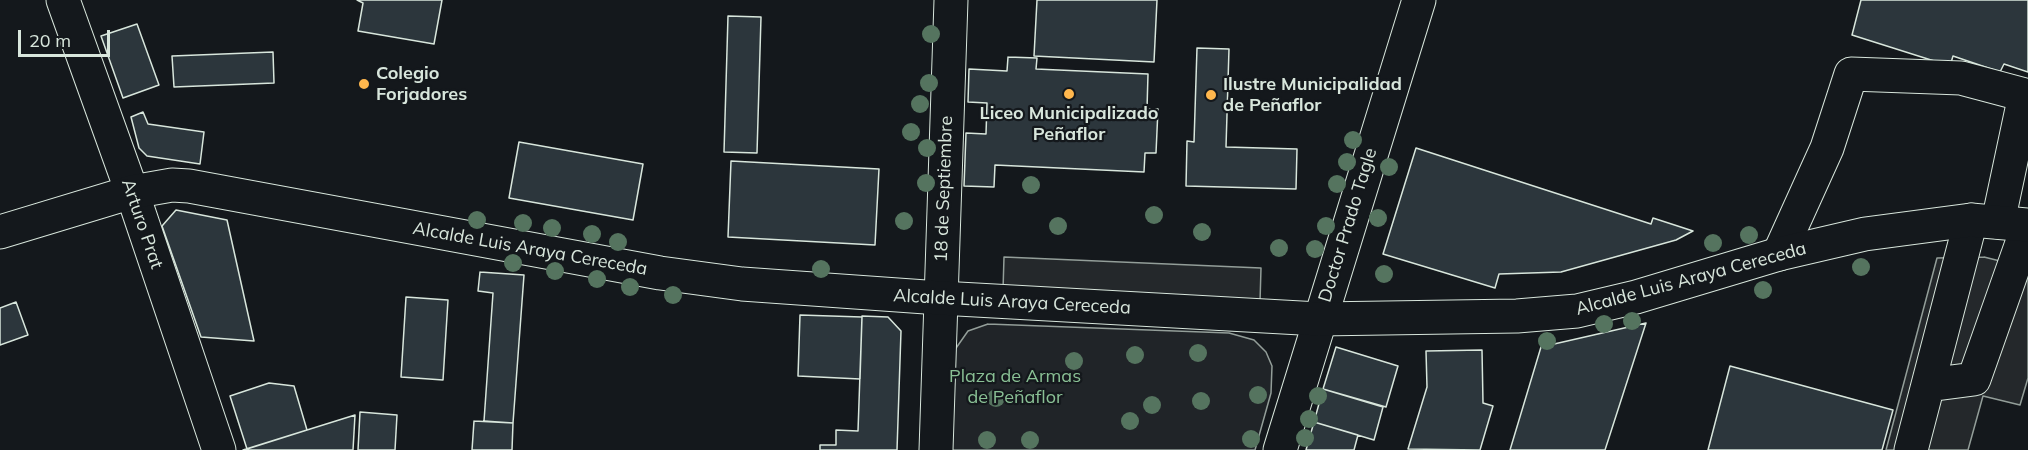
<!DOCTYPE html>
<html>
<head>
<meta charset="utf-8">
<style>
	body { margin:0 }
	#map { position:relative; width:2028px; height:450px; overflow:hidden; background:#14181c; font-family:Mulish,sans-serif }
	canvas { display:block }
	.scale { position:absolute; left:18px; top:30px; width:92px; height:27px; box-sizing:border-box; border:3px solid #d8e6dc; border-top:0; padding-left:8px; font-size:18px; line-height:21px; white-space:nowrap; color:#d8e6dc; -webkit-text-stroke:4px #14181c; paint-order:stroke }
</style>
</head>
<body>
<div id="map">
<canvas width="2028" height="450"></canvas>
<div class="scale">20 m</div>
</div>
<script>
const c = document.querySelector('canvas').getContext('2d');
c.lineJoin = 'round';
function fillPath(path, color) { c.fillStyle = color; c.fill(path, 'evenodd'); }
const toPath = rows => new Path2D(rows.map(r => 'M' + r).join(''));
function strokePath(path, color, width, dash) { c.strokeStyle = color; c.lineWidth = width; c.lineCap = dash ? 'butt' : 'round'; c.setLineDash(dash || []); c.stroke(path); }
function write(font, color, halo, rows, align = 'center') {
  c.font = font + ' Mulish,sans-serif'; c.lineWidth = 4.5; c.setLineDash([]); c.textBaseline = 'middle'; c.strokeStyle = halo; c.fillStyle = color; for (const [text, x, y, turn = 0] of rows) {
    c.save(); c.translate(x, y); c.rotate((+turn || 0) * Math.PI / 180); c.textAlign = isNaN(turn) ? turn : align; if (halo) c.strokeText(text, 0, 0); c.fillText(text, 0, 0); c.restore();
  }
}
const green = toPath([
	[988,324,1229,333,1254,340,1266,352,1272,366,1271,393,1255,450,947,450,954,351,968,331,988,324]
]);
const parking = toPath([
	[1004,257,1261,268,1260,302,1003,290,1004,257],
	[1984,257,2028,268,2028,378,2020,405,1983,396,1968,450,1886,450,1937,258,1984,257]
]);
const building = toPath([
	[357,0,442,0,434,44,358,31,363,3,357,0],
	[1037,0,1157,0,1154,62,1034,56,1037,0],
	[1861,0,2028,0,2028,72,2004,64,2000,72,1953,56,1950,66,1852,35,1861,0],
	[728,16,761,17,757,153,724,152,728,16],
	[137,24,159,85,123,98,101,36,137,24],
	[1197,48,1229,49,1226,147,1297,149,1296,189,1186,186,1187,141,1194,142,1197,48],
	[273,52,274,83,174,87,172,56,273,52],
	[1008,57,1037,58,1036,69,1148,74,1147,109,1158,109,1156,153,1145,153,1144,172,995,165,994,187,964,186,966,133,986,134,987,103,968,102,969,69,1007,71,1008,57],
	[143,112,148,124,204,132,200,164,147,156,139,148,131,117,143,112],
	[519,142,643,164,633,220,509,198,519,142],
	[1416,148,1651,224,1653,218,1693,231,1676,240,1561,272,1499,274,1495,288,1383,254,1416,148],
	[731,161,879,169,875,245,728,237,731,161],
	[176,210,227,220,254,341,201,337,162,226,176,210],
	[480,272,524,275,513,423,484,421,493,293,478,291,480,272],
	[406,297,448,300,443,380,401,377,406,297],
	[16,302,28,335,0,345,0,308,16,302],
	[800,315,862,317,860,379,798,376,800,315],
	[862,316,888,317,901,331,897,450,820,450,820,445,836,445,836,430,858,431,862,316],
	[1646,323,1605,450,1510,450,1541,347,1646,323],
	[1336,347,1398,366,1386,407,1323,389,1336,347],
	[1482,350,1483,403,1493,406,1480,450,1408,449,1427,387,1426,351,1482,350],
	[1730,366,1893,410,1882,450,1708,450,1730,366],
	[269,383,294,386,307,430,247,449,230,396,269,383],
	[1323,389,1383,407,1374,440,1314,422,1323,389],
	[360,412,397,415,395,450,358,450,360,412],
	[355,415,353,450,243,450,355,415],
	[474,421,513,423,512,450,472,450,474,421],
	[1314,422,1358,435,1354,450,1306,450,1314,422]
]);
const minor = toPath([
	[63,0,132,192,219,450],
	[1779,254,1827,148,1851,74,1961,78,2025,95,1998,222],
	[1928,385,1974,379,2028,226],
	[936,450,951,0],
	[1280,450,1419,0],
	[1911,450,1971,220]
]);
const major = toPath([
	[0,232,132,192,172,185,189,186,660,273,742,284,940,298,1319,319,1517,316,1577,311,1636,297,1779,254,1865,234,1971,220,2028,225]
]);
const trees = [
	[931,34],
	[929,83],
	[920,104],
	[911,132],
	[1353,140],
	[927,148],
	[1347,162],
	[1389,167],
	[926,183],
	[1337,184],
	[1031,185],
	[1154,215],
	[1378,218],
	[477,220],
	[904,221],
	[523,223],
	[1058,226],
	[1326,226],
	[552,228],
	[1202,232],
	[592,234],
	[1749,235],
	[618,242],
	[1713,243],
	[1279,248],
	[1315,249],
	[513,263],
	[1861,267],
	[821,269],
	[555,271],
	[1384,274],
	[597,279],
	[630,287],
	[1763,290],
	[673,295],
	[1632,321],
	[1604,324],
	[1547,341],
	[1198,353],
	[1135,355],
	[1074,361],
	[1258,395],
	[1318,396],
	[996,398],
	[1201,401],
	[1152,405],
	[1309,419],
	[1130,421],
	[1305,438],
	[1251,439],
	[987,440],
	[1030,440]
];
const markers = [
	[364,84,6,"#ffb74d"],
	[1069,94,6,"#ffb74d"],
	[1211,95,6,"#ffb74d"]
];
const poiNames = [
	["Colegio",376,74],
	["Forjadores",376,95],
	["Ilustre Municipalidad",1223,85],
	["de Peñaflor",1223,106],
	["Liceo Municipalizado",1069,114,"center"],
	["Peñaflor",1069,135,"center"]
];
const streetNames = [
	["18 de Septiembre",944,189,-88],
	["Arturo Prat",142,224,71],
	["Doctor Prado Tagle",1348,225,-73],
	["Alcalde Luis Araya Cereceda",530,249,10],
	["Alcalde Luis Araya Cereceda",1691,279,-15],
	["Alcalde Luis Araya Cereceda",1012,302,3]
];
const parkNames = [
	["Plaza de Armas",1015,377],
	["de Peñaflor",1015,398]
];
fillPath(green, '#202428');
strokePath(green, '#939e99', 1.5);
fillPath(parking, '#24282b');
strokePath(parking, '#939e99', 1.5);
fillPath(building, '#2c363c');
strokePath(building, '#d8e6dc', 1.5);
strokePath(minor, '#d8e6dc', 35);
strokePath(major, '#d8e6dc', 35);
strokePath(minor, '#14181c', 33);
strokePath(major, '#14181c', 33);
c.fillStyle = '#55745f';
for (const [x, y] of trees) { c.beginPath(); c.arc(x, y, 9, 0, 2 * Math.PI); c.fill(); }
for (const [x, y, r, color] of markers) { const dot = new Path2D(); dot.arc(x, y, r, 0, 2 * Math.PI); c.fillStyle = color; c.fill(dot); strokePath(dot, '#14181c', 2); }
write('bold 18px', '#d8e6dc', '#14181c', poiNames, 'left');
write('18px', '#d8e6dc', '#14181c', streetNames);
write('18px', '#8ac095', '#14181c', parkNames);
</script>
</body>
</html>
